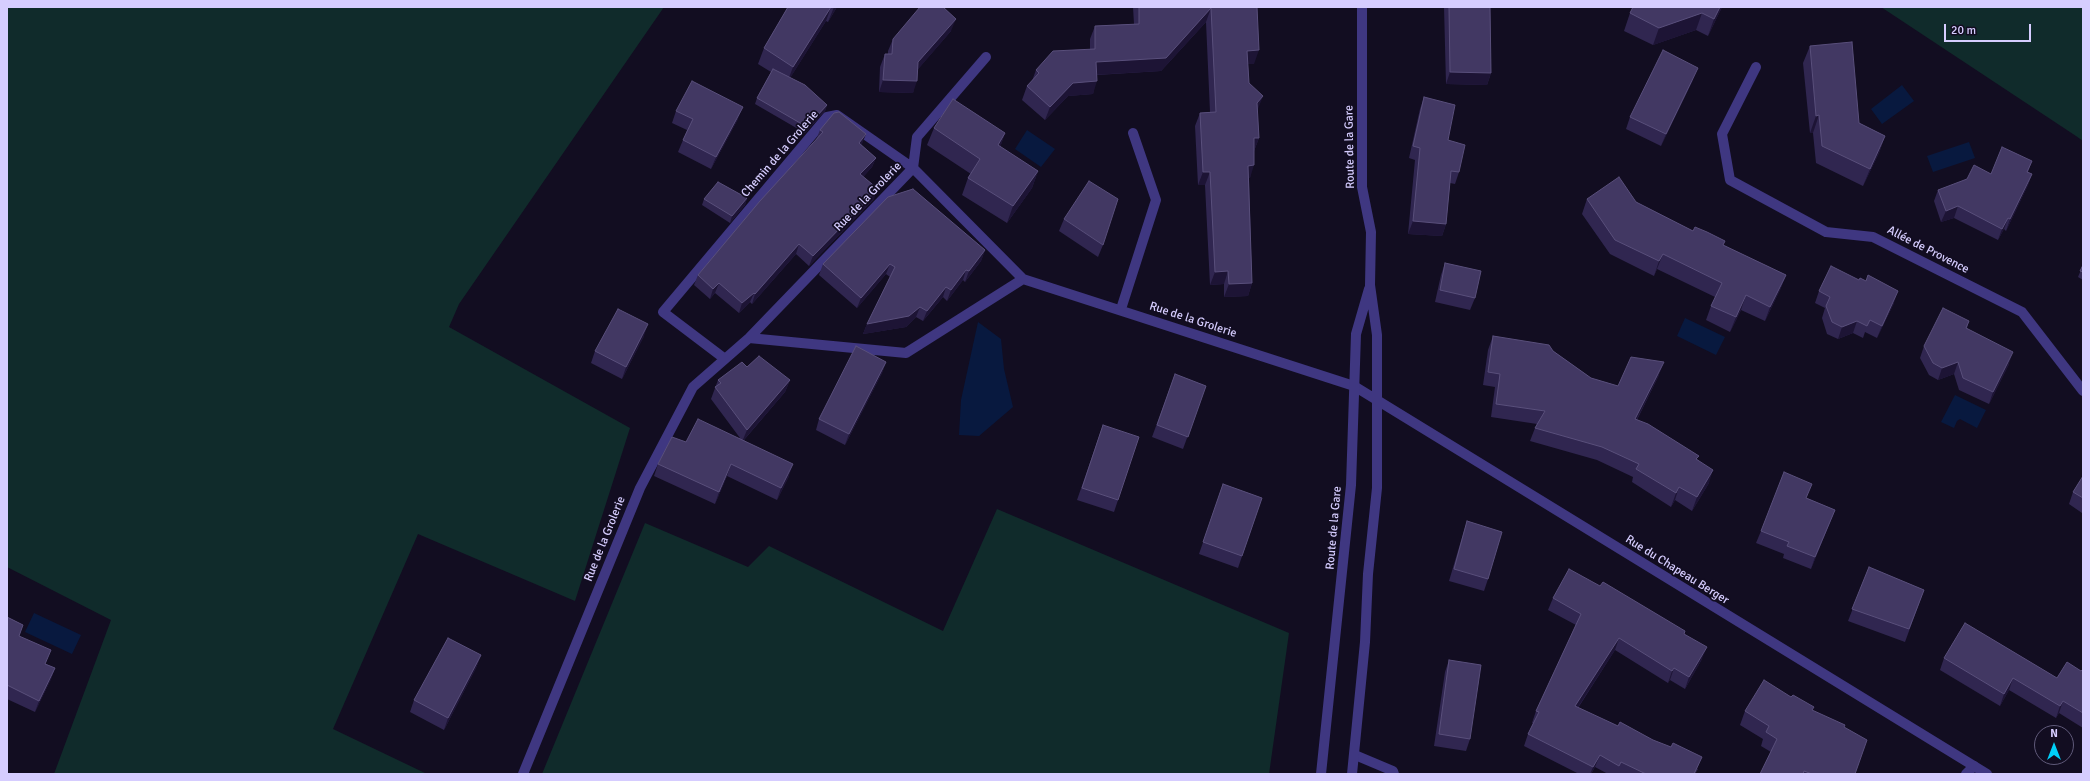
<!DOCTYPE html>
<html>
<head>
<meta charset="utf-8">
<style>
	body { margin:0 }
	#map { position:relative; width:2090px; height:781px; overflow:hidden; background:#120d21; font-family:Signika,sans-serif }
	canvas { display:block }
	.frame { position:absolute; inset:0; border:8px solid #d6cdff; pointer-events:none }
	.north { position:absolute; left:2034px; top:725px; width:40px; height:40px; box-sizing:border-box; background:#120d21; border:1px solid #605a7a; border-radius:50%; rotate:0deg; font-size:11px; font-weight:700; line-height:16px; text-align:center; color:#d6cdff }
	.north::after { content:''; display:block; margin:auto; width:14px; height:18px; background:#00cff8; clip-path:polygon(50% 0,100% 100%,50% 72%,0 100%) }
	.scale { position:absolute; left:1944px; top:24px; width:87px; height:18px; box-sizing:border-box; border:2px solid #d6cdff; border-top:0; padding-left:5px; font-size:12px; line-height:14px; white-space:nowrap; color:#d6cdff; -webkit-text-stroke:3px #120d21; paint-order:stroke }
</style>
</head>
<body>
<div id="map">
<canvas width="2090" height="781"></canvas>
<div class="frame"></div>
<div class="north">N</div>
<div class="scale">20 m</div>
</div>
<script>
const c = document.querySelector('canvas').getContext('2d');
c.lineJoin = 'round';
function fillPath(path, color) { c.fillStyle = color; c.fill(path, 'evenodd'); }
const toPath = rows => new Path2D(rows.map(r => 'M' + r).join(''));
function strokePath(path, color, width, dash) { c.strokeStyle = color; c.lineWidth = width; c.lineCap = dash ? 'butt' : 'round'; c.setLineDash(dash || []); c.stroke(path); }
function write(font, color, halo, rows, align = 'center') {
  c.font = font + ' Signika,sans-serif'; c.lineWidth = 3.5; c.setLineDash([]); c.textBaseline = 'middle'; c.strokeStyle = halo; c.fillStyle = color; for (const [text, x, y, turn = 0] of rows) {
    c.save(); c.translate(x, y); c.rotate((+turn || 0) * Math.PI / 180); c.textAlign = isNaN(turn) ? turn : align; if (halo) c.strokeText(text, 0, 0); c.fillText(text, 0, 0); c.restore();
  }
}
const green = toPath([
	[7,7,664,7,459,304,449,327,630,428,575,601,418,534,333,729,427,774,54,774,111,620,7,567],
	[1881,7,2083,7,2083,141,2076,136],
	[997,509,1289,633,1269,774,542,774,645,523,748,567,769,546,943,631]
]);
const water = toPath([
	[1902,85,1914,101,1882,124,1871,109],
	[1027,130,1055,149,1041,167,1015,149],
	[1969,142,1975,158,1933,172,1927,156],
	[1685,318,1725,337,1716,355,1677,336],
	[978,322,1001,339,1004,369,1013,407,979,436,959,435,961,400],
	[1955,395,1986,410,1977,428,1960,419,1957,421,1954,428,1941,422],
	[34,613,81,635,72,654,25,632]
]);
const service = toPath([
	[1966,774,1974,766]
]);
const minor = toPath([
	[1756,67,1722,134,1730,180,1826,232,1873,237,2022,312,2083,391],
	[1121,309,1156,200,1133,133],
	[749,338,906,353,1023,279],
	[725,359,663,312,827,117,837,115,913,168,917,137,986,57],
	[1355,755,1393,771,1394,774],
	[523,774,640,488,693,387,749,338,913,168,1023,279,1354,386,1987,774]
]);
const tertiary = toPath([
	[1321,774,1351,485,1356,334,1369,289],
	[1352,774,1365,642,1368,574,1377,488,1377,335,1370,285,1371,232,1362,187,1362,7]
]);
const wall = toPath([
	[788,7,837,7,828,22,826,21,790,78,827,105,825,111,805,133,755,104,757,98,771,72,758,64,764,48],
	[1133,7,1257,7,1254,64,1248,64,1249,83,1258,109,1257,110,1259,138,1254,151,1250,178,1249,178,1252,283,1248,296,1224,297,1224,284,1210,285,1205,185,1198,185,1195,126,1200,113,1210,112,1206,22,1161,71,1097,75,1093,94,1068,96,1045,120,1022,100,1027,86,1032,81,1036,70,1090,49,1090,39,1095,26,1134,24],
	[1444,7,1490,7,1491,73,1487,85,1446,84],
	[1633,7,1722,7,1708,36,1696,30,1653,45,1624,31,1630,13],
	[951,31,918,69,913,93,879,92,880,67,885,54,888,54,888,51,893,39],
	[1810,46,1859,123,1885,136,1879,153,1863,186,1816,163,1813,133,1810,133,1803,63],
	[1693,80,1661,146,1626,129,1630,117],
	[1424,97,1448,140,1459,172,1455,184,1450,183,1446,224,1442,236,1408,234,1415,160,1409,158,1420,109],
	[676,111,738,119,711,169,678,152,683,140,687,130,672,123],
	[934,128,1005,133,1000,147,1038,171,1032,188,1007,223,962,195,968,178,971,174,927,145],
	[820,130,866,134,861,145,876,158,872,167,863,177,874,199,809,266,796,254,752,304,750,302,739,313,715,293,710,299,694,285,698,275,816,140],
	[2032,161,2028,172,2032,174,2028,185,2006,231,2004,229,1998,240,1954,218,1941,222,1934,201,1938,190],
	[747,198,745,205,730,223,702,205,704,199],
	[1587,199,1636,202,1693,231,1786,275,1780,290,1765,321,1741,310,1730,332,1706,320,1711,306,1715,297,1657,269,1654,276,1610,254,1582,214],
	[1064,219,1103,245,1098,257,1059,231],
	[985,250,981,261,965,282,963,280,947,301,943,297,923,321,916,317,906,327,863,334,867,324,890,277,886,274,857,308,819,275,823,264],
	[1445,263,1475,298,1470,310,1435,302,1441,275],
	[2083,265,2083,280,2078,277],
	[1819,291,1894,303,1877,338,1865,332,1863,338,1853,333,1838,339,1827,334,1822,318,1825,308,1815,303],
	[1969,321,1967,328,2009,364,1989,404,1959,390,1954,374,1938,380,1929,375,1920,358,1924,346],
	[644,336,622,379,591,363,595,351],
	[1493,336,1553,351,1591,378,1618,386,1659,375,1637,420,1698,460,1709,483,1692,511,1675,500,1671,507,1632,482,1633,477,1597,460,1530,441,1535,428,1537,424,1491,417,1495,387,1483,385,1488,350],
	[886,362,882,373,845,445,816,430,819,419],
	[747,367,790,380,785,392,744,440,789,476,777,500,727,476,715,504,654,476,658,464,686,442,740,438,711,399,718,380],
	[1175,374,1206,386,1183,449,1152,437],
	[1103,425,1118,500,1114,512,1077,500],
	[2083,476,2083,513,2082,513,2069,504,2073,492],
	[1223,484,1262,498,1238,568,1199,554],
	[1807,498,1835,510,1811,569,1783,558,1784,554,1756,543,1761,531],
	[1467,521,1488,579,1484,591,1449,581,1463,534],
	[1869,567,1924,590,1905,642,1848,621],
	[1553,598,1684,634,1702,659,1685,689,1670,680,1668,683,1615,650,1578,708,1698,769,1695,774,1608,774,1595,767,1591,774,1579,774,1524,746,1528,734,1533,723,1532,723,1536,711,1576,625,1548,610],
	[7,617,23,625,19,636,46,664,55,668,51,679,35,712,7,699],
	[481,655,476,668,444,730,410,712,414,700],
	[1944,658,2057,678,2081,671,2083,669,2083,728,2059,713,2056,718,2009,690,2000,706,1940,670],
	[1449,660,1470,739,1466,751,1434,746,1445,672],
	[1745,711,1813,711,1844,727,1855,774,1760,774,1771,752,1761,746,1763,739,1740,725]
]);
const shadedWall = toPath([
	[831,7,826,21,787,83,793,67],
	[834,7,837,7,828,22],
	[1720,7,1722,7,1708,36,1714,19],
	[1211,8,1206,22,1161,71,1092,75,1096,62],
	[1702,13,1696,30,1653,45,1659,28],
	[956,19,951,31,914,74,918,62],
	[1259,50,1254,64,1242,64,1247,51],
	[1698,68,1693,80,1661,146,1666,134],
	[1450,72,1491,73,1487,85,1446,84],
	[883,80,917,81,913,93,879,92],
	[1097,81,1093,94,1068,96,1045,120,1050,107,1073,83],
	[1263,96,1258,109,1252,116,1257,103],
	[827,105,825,111,805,133,807,127],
	[743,107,738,119,711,169,716,157],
	[1819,115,1813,133,1810,133,1816,116],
	[1005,133,999,151,998,145],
	[866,134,862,144,855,153,859,143],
	[1885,136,1879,153,1863,186,1870,169],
	[1254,138,1259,138,1254,151],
	[876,158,872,167,857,184,860,174],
	[1254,165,1250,178,1244,179,1248,166],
	[1038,171,1032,188,1007,223,1013,206],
	[1203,172,1210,172,1205,185,1198,185],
	[2032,174,2028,185,2006,231,2010,219],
	[878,189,874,199,809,266,813,256],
	[747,198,745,205,730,223,732,216],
	[1958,206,1954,218,1941,222,1946,211],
	[2008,218,2004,229,1998,240,2002,229],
	[1413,221,1446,224,1442,236,1408,234],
	[799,244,796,254,752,304,755,294],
	[985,250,981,261,965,282,969,271],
	[1663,254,1657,269,1654,276,1659,261],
	[890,264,886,274,857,308,861,298],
	[966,270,963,280,947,301,951,290],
	[1228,271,1224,284,1210,285,1215,272],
	[1786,275,1780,290,1765,321,1770,307],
	[719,283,715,293,710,299,713,289],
	[1252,283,1248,296,1224,297,1229,284],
	[946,287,943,297,923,321,927,311],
	[1898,291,1894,303,1877,338,1882,326],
	[754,293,750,302,739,313,742,303],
	[1746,295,1741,310,1730,332,1736,317],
	[920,307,916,317,906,327,863,334,867,324],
	[1857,321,1853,333,1838,339,1842,327],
	[648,324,644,336,622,379,626,367],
	[2013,352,2009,364,1989,404,1993,392],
	[886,362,882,373,845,445,849,434],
	[1664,362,1659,375,1630,433,1635,419],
	[1958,362,1954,374,1938,380,1942,368],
	[790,380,785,392,742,442,747,430],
	[731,464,727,476,715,504,719,492],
	[793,464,789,476,777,500,781,488],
	[1713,470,1709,483,1692,511,1697,497],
	[1679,487,1675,500,1671,507,1676,493],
	[1835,510,1830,522,1811,569,1815,557],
	[1619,638,1615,650,1571,718,1575,706],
	[1707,647,1702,659,1685,689,1689,677],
	[481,655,476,668,444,730,448,718],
	[55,668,51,679,35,712,39,701],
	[1674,668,1670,680,1668,683,1672,671],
	[2013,678,2009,690,2000,706,2004,694],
	[2063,701,2059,713,2056,718,2060,706],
	[1600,755,1595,767,1591,774,1590,774,1593,767],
	[1702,757,1695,774,1694,774]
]);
const building = toPath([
	[788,7,831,7,793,67,764,48,788,7],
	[920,7,943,7,956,19,918,62,917,81,883,80,885,54,892,54,893,39,920,7],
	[1139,7,1257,7,1259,50,1247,51,1249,83,1263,96,1257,103,1259,138,1254,138,1254,165,1248,166,1252,283,1229,284,1228,271,1215,272,1210,172,1203,172,1200,113,1216,112,1211,8,1166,58,1096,62,1097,81,1073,83,1050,107,1027,86,1039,73,1036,70,1053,51,1095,49,1095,26,1139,24,1139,7],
	[1449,7,1490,7,1491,73,1450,72,1449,7],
	[1633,7,1720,7,1714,19,1702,13,1659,28,1630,13,1633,7],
	[1852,42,1859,123,1885,136,1870,169,1822,146,1819,115,1816,116,1810,46,1852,42],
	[1663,50,1698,68,1666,134,1630,117,1663,50],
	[773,69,805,85,827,105,807,127,757,98,773,69],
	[692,81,743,107,716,157,683,140,693,119,676,111,692,81],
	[1424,97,1455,105,1448,140,1465,145,1459,172,1451,171,1446,224,1413,221,1420,148,1413,146,1424,97],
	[953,99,1005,133,998,145,1038,171,1013,206,968,178,980,159,934,128,953,99],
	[839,112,866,134,859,143,876,158,860,174,878,189,813,256,799,244,755,294,754,293,742,303,719,283,713,289,698,275,760,201,823,132,820,130,834,113,839,112],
	[2002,147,2032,161,2027,172,2032,174,2010,219,2008,218,2002,229,1958,206,1946,211,1938,190,1967,179,1974,165,1991,174,2002,147],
	[1619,177,1636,202,1693,231,1695,227,1707,232,1725,241,1723,245,1786,275,1770,307,1746,295,1736,317,1711,306,1722,283,1663,254,1659,261,1615,240,1587,199,1619,177],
	[1089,181,1118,199,1103,245,1064,219,1089,181],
	[718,182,747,198,732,216,704,199,718,182],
	[913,189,985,250,969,271,966,270,951,290,946,287,927,311,920,307,909,316,867,324,895,267,890,264,861,298,823,264,888,197,913,189],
	[1445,263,1481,271,1475,298,1440,290,1445,263],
	[2083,265,2083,272,2080,271,2083,265],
	[1831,266,1859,280,1860,278,1866,281,1868,275,1898,291,1882,326,1870,320,1867,326,1857,321,1842,327,1832,322,1826,306,1830,297,1819,291,1831,266],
	[1943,308,1969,321,1966,328,2013,352,1993,392,1963,378,1958,362,1942,368,1933,363,1924,346,1943,308],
	[618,309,648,324,626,367,595,351,618,309],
	[1493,336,1549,345,1553,351,1591,378,1618,386,1631,357,1664,362,1635,419,1648,424,1699,456,1696,459,1713,470,1697,497,1679,487,1676,493,1636,469,1639,464,1602,447,1535,428,1545,411,1496,404,1500,374,1488,372,1493,336],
	[856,346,886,362,849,434,819,419,856,346],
	[759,356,790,380,747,430,715,387,721,383,718,380,742,362,747,367,759,356],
	[1175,374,1206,386,1188,437,1157,425,1175,374],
	[698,419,793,464,781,488,731,464,719,492,658,464,672,437,686,442,698,419],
	[1103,425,1139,437,1118,500,1082,488,1103,425],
	[1784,472,1812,484,1806,498,1835,510,1815,557,1787,546,1789,542,1761,531,1784,472],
	[2083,476,2083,498,2073,492,2083,476],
	[1223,484,1262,498,1242,556,1203,542,1223,484],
	[1467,521,1502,532,1488,579,1454,569,1467,521],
	[1869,567,1924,590,1909,629,1852,609,1869,567],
	[1569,569,1600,586,1603,582,1685,631,1684,634,1707,647,1689,677,1674,668,1672,671,1619,638,1575,706,1618,726,1620,722,1653,740,1671,747,1673,743,1702,757,1694,774,1646,774,1621,762,1619,766,1600,755,1593,767,1528,734,1539,712,1536,711,1581,614,1553,598,1569,569],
	[7,617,23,625,19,636,51,650,45,664,55,668,39,701,7,685,7,617],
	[1965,623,2057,678,2067,662,2081,671,2083,669,2083,713,2063,701,2060,706,2013,678,2004,694,1944,658,1965,623],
	[448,638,481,655,448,718,414,700,448,638],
	[1449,660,1481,665,1470,739,1439,734,1449,660],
	[1764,680,1791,697,1793,695,1814,707,1812,710,1845,725,1844,727,1867,740,1855,774,1812,774,1804,771,1803,774,1760,774,1777,739,1766,732,1769,726,1745,711,1764,680]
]);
const streetNames = [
	["Route de la Gare",1350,147,-91],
	["Chemin de la Grolerie",780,154,-49],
	["Rue de la Grolerie",868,197,-46],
	["Allée de Provence",1928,250,27],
	["Rue de la Grolerie",1193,320,18],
	["Route de la Gare",1334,528,-85],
	["Rue de la Grolerie",605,539,-68],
	["Rue du Chapeau Berger",1677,570,32]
];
fillPath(green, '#102b2b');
fillPath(water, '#08193f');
strokePath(service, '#3f3781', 10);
strokePath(minor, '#3f3781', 10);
strokePath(tertiary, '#3f3781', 10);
fillPath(wall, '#302650');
fillPath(shadedWall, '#1d1435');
fillPath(building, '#423863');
strokePath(building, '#594f7b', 1);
write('12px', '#d6cdff', '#120d21', streetNames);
</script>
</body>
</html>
